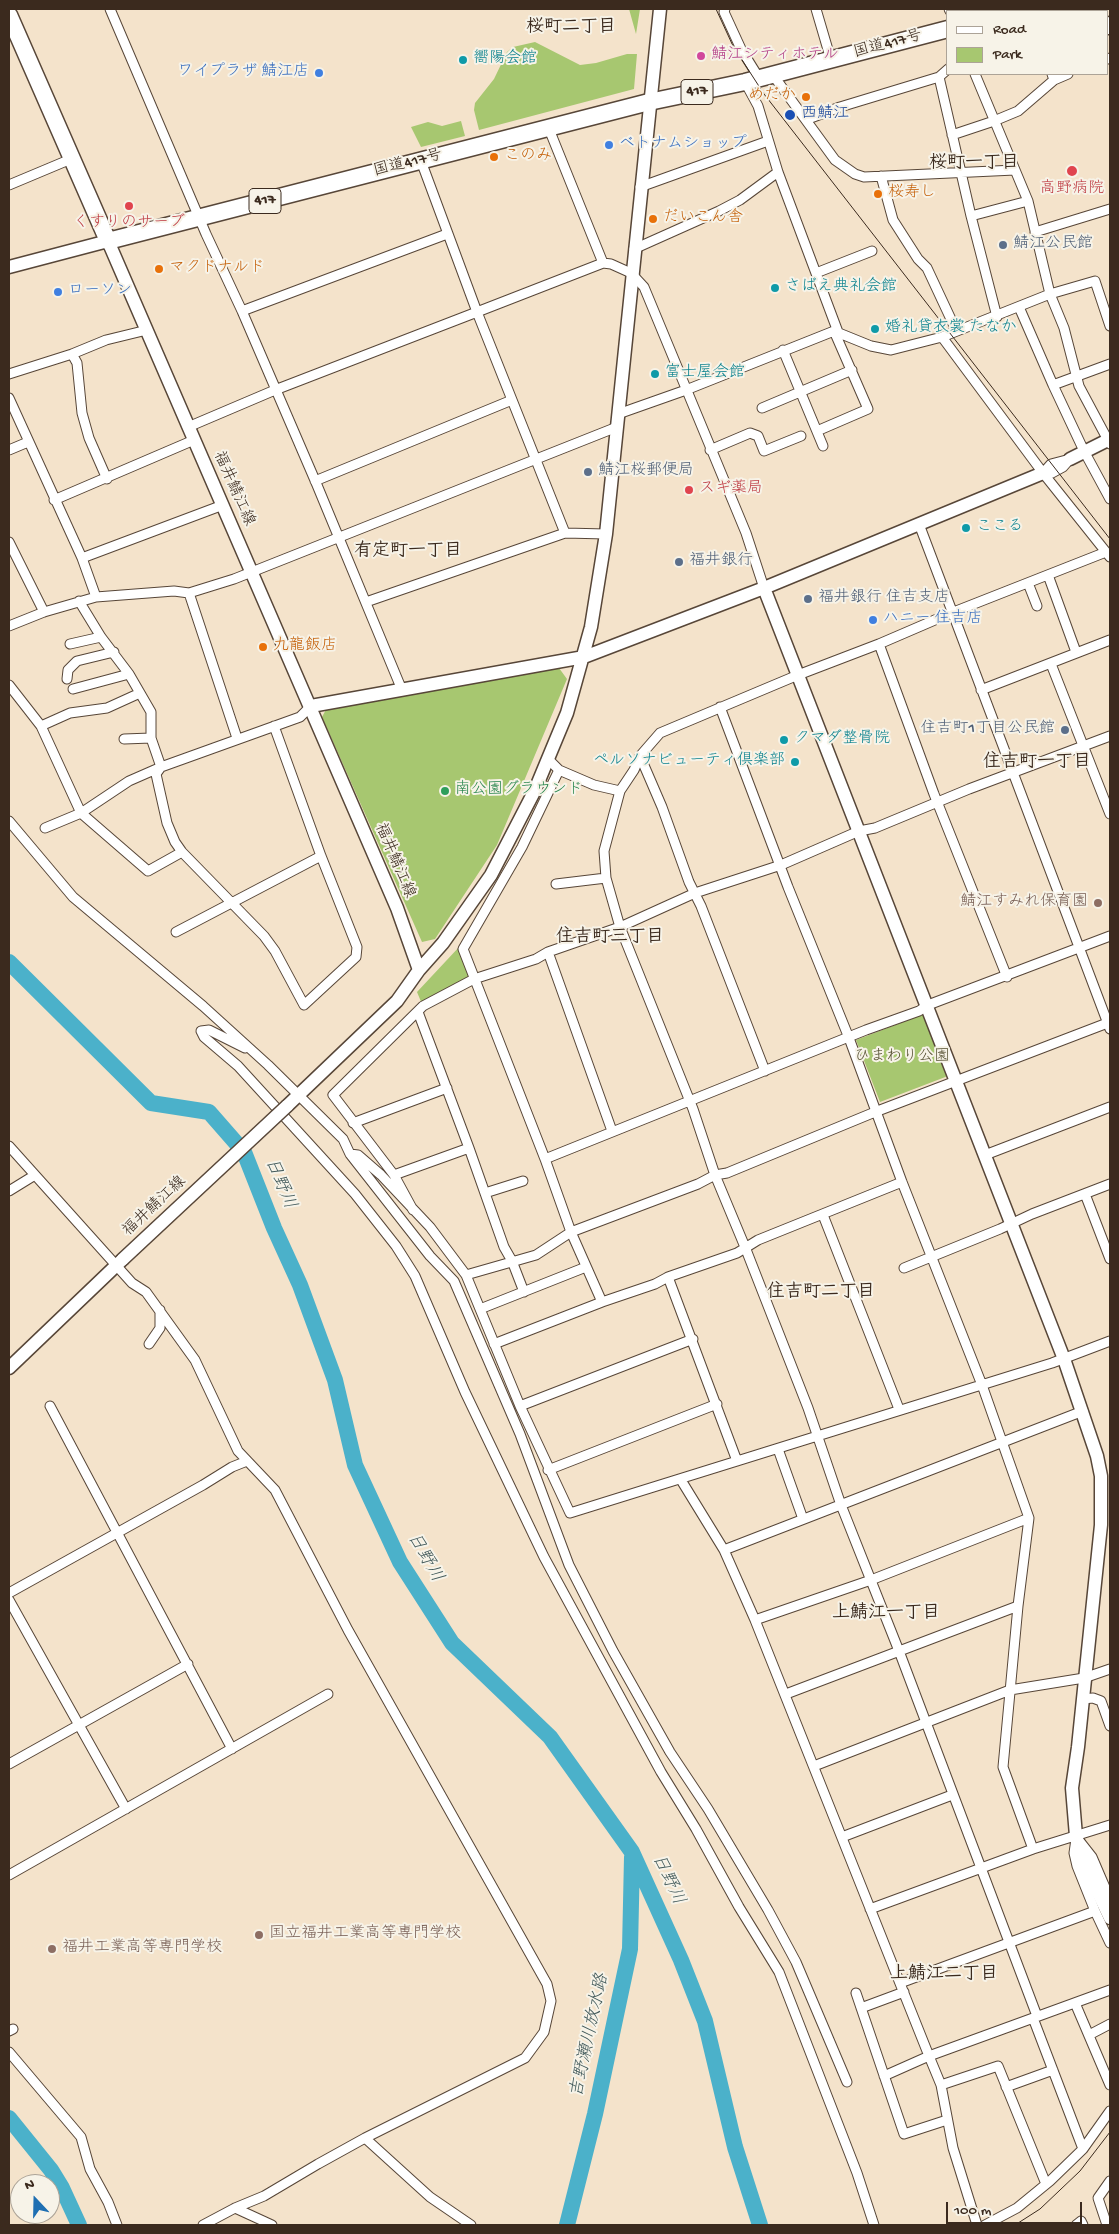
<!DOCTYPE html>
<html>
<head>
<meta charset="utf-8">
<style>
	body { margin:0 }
	#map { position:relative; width:1119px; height:2234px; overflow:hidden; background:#f4e3cb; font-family:"Gochi Hand",sans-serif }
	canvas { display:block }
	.frame { position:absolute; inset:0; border:10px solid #3b2a1e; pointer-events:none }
	.legend { position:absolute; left:946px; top:10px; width:162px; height:65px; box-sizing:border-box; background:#f7f3e8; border:1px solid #aca397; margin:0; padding:6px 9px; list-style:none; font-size:15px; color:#3b2a1e }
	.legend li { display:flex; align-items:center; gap:10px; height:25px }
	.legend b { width:25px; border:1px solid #aca397 }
	.north { position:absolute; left:10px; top:2174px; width:50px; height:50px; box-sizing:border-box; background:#f7f3e8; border:1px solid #aca397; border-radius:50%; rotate:339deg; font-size:14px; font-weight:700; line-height:20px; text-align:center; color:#3b2a1e }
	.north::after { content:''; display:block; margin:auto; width:18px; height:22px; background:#1f6fb2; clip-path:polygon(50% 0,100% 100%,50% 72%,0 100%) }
	.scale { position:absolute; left:946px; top:2202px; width:136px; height:22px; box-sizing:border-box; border:2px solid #3b2a1e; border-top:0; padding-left:6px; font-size:15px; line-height:18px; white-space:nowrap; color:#3b2a1e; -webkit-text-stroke:4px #f7f3e8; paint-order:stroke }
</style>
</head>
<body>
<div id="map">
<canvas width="1119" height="2234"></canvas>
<div class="frame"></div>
<ul class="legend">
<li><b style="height:6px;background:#fff"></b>Road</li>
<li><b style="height:14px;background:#a7c770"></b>Park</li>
</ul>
<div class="north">N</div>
<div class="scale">100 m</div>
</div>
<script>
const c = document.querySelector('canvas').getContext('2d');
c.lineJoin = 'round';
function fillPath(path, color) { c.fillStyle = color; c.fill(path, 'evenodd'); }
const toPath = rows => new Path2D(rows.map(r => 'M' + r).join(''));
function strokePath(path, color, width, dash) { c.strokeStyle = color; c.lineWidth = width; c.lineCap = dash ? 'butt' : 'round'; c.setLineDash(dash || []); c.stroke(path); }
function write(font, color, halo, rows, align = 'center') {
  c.font = font + ' "Gochi Hand","Klee One",sans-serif'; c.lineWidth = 4; c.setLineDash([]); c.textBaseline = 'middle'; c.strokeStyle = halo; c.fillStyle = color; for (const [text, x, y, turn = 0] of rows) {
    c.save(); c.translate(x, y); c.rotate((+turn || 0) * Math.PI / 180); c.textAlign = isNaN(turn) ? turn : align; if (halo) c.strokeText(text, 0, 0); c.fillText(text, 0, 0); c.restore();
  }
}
const green = toPath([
	[629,9,640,9,636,34],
	[535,42,580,65,596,63,627,54,637,54,634,89,479,130,474,110,475,103,494,79,507,52,513,47],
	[461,121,465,136,421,147,411,127,428,122,442,126],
	[559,668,567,679,497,845,435,939,422,942,322,717,329,704],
	[460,946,472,978,422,1004,417,992],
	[924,1014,948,1076,880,1102,856,1040]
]);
const river = toPath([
	[9,962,151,1103,209,1112,244,1152,274,1228,300,1285,335,1380,355,1465,400,1562,452,1643,550,1737,632,1852,681,1960,705,2021,735,2147,760,2225],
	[9,2118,51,2170,62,2188,79,2225],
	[567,2225,595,2114,630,1949,632,1857]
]);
const street = toPath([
	[110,9,206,234,242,311,317,485,402,690],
	[725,9,724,12,741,49,759,78],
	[816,9,831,60],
	[949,9,950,11],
	[1108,59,1110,58],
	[773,75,835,160,855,174,864,177,1015,170],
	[939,77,971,216,997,317],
	[1054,80,1068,74],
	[745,82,758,106,778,172,838,332],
	[808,119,840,107,939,77,948,69],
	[549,129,603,263],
	[952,135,994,121,1018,111,1054,80,1052,74],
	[421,161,477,312,565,533,606,534],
	[881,176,893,220,918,259,927,268,956,330],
	[9,185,71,159],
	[640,187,768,141],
	[971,216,1028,201],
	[1035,232,1110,209],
	[634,249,719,211,740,200,778,172],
	[816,273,872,251],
	[1019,307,1053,385,1110,364],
	[242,311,447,234],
	[942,337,1043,473,1110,557],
	[783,350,823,446],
	[72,354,77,363,82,413,89,438,107,479],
	[9,374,72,354,106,340,147,330],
	[1053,385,1084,451,1110,499],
	[9,398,82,558,96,597],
	[762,408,852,370],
	[618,414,686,390,834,331,871,346,891,350,942,337,1050,294,1028,201,975,74],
	[188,427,275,390,477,312,603,263,611,264,631,273,644,287,746,533,764,588],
	[817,431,868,409,834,331],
	[1110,444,1079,386,1064,328,1050,294,1095,281,1110,326],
	[9,450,28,442],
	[710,450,750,433,758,436,764,451,801,436],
	[1043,473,1052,473,1063,467,1070,459],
	[1043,473,1051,464,1070,459],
	[315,481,512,400],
	[54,500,194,440],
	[919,524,1110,1029],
	[9,542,44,612],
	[82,558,223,505],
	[1048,575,1076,652],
	[1028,583,1037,606],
	[189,593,237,738],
	[79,601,101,637,129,674,151,712,151,738,161,767],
	[366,602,565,533],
	[9,626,44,612,96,597,174,591,189,593,234,579,617,427],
	[70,644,101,637],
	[879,644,934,794,1007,977],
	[1051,664,1110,814],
	[67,679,68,670,77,661,114,652],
	[9,685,41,726,81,813,148,871,182,852],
	[73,689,129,674],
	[981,690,1110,640],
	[720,707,788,887,849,1038,902,1182,982,1385,1029,1518,1018,1606,1003,1767,1033,1849],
	[41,726,70,713,107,708,140,693],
	[124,739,151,738],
	[640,756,662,807,689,882,701,906,765,1071],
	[548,759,559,770,594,785,620,791],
	[161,767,156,774,167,823,175,842,182,852,264,936,275,951,304,1005,356,957,357,947,321,856,274,726],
	[559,770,522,847,463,949,545,1159,571,1232,602,1302],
	[9,821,73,897,203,1006,268,1065,343,1139,350,1154,430,1256,454,1281,520,1434,569,1565,613,1651,670,1752,708,1809,768,1910,796,1962,847,2082],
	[45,828,81,813,129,781,161,767,300,717,311,706],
	[556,884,606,878],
	[176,932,321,856],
	[548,952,612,1131],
	[418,1012,469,1148,504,1247,512,1261,524,1292],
	[245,1048,209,1030,201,1031,204,1037,238,1066,355,1194,396,1246,415,1276,465,1392,544,1557,661,1772,696,1829,739,1907,779,1972,857,2173,874,2225],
	[353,1123,447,1088],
	[9,1146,132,1283,146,1292,195,1360,238,1451,275,1490,348,1630,547,1984,551,2001,544,2032,525,2058,365,2138,318,2164,264,2196,235,2208,203,2225],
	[350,1154,358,1155,381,1175,430,1227,466,1275,520,1406,570,1513,1052,1363,1110,1341],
	[985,1155,1110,1107],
	[545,1159,866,1030,919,1011,928,1005,1110,936],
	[394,1175,469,1148],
	[9,1191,35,1175],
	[485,1193,523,1181],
	[1085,1194,1110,1259],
	[413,1210,394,1175,333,1095,423,1006,474,979,536,959,548,952,620,927,695,893,781,865,859,831,875,828,969,789,1110,736],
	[823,1215,899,1409],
	[904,1268,1000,1229,1032,1214,1110,1184],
	[466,1275,536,1255,571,1232,698,1184,715,1175,727,1173,875,1112,1110,1022],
	[668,1277,737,1461],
	[480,1309,586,1267],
	[149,1344,160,1328,160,1310],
	[494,1344,602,1302,655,1284,668,1277,737,1253,758,1240,902,1182],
	[50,1406,232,1749],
	[520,1406,693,1339],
	[778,1449,803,1519],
	[548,1470,717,1404],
	[681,1480,724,1550,755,1620,929,2056,884,2076],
	[724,1550,1083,1411],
	[9,1593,203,1485,232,1467,247,1461],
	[9,1600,126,1809],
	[755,1620,871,1580,1029,1518],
	[786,1694,1018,1606],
	[1083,1699,1093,1698,1101,1701,1110,1726],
	[9,1764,188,1664],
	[814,1766,1010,1690,1084,1678,1110,1669],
	[842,1837,952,1795],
	[1076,1839,1074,1853,1077,1866,1095,1911,1110,1943],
	[1081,1843,1092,1857,1110,1899],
	[9,1875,328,1694],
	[870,1909,1033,1849,1110,1825],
	[900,1983,1095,1911],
	[856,1993,904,2134,947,2120],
	[1075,2003,1110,2085],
	[861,2008,904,1992],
	[1037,2016,899,1651,841,1505,808,1408,745,1247,715,1175,693,1109,620,927,606,878,604,851,620,791,634,770,640,756,660,733,798,675,879,644,951,613,1106,552],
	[1033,2018,1083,2149],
	[9,2031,13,2029],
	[1089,2035,1110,2024],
	[9,2052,81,2137,90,2169,108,2202,117,2225],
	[941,2085,998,2066,1046,2184],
	[1006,2087,1053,2070],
	[365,2138,430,2197,471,2225],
	[235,2208,272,2225],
	[977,2225,953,2148,941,2085,929,2056,1110,1990],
	[985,2225,1017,2208,1050,2181,1083,2149,1110,2111],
	[1076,2225,1081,2221,1083,2225],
	[1107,2225,1098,2198,1110,2181]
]);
const secondary = toPath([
	[9,267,108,241,397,908,419,970],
	[1070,459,1110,439],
	[764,588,1064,1359,1097,1456,1101,1476,1101,1525,1078,1747,1072,1788,1076,1836,1090,1876,1110,1918],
	[311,706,584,657,764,588,1043,473],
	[287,1106,397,1001,419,970,443,943,491,875,535,790,567,713,591,627,606,534,660,9],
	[9,1368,123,1259]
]);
const highway = toPath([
	[9,15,108,241,649,102,745,82,948,29],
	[1108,26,1110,25]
]);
const tram = toPath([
	[716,9,733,46,764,94,1110,539],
	[1015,2225,1040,2209,1080,2171,1110,2132]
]);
const secondaryBridge = toPath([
	[123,1259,287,1106]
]);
const markers = [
	[701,56,5,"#d1479c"],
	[463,60,5,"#0f9aa8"],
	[319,73,5,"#3f7fe0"],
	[806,97,5,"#e8710a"],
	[790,115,6,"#1a4fb4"],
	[609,145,5,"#3f7fe0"],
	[494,157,5,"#e8710a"],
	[1072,171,6,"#e0444e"],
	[878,194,5,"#e8710a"],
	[129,206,5,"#e0444e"],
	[653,219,5,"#e8710a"],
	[1003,245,5,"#5c6f8a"],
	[159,269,5,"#e8710a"],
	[775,288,5,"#0f9aa8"],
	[58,292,5,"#3f7fe0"],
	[875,329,5,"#0f9aa8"],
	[655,374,5,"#0f9aa8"],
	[588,472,5,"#5c6f8a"],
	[689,490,5,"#e0444e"],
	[966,528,5,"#0f9aa8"],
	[679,562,5,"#5c6f8a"],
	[808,599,5,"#5c6f8a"],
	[873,620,5,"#3f7fe0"],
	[263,647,5,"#e8710a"],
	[1065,730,5,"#5c6f8a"],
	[784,740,5,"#0f9aa8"],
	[795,762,5,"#0f9aa8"],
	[445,791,5,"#2e9e5b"],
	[1098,903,5,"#8d6e63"],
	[259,1935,5,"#8d6e63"],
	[52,1949,5,"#8d6e63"]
];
const shields = [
	[697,92,32],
	[265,201,32]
];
const shieldNames = [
	["417",697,92],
	["417",265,201]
];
const streetNames = [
	["国道417号",888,45,-15],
	["国道417号",408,164,-14],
	["福井鯖江線",233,489,66],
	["福井鯖江線",394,861,67],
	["福井鯖江線",155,1207,-43]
];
const hotelNames = [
	["鯖江シティホテル",711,56]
];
const cultureNames = [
	["嚮陽会館",473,60],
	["さばえ典礼会館",785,288],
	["婚礼貸衣裳 たなか",885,329],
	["富士屋会館",665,374],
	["ここる",976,528],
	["クマダ整骨院",794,740],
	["ペルソナビューティ倶楽部",785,762,"right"]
];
const shopNames = [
	["ワイプラザ 鯖江店",309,73,"right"],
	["ベトナムショップ",619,145],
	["ローソン",68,292],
	["ハニー 住吉店",883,620]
];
const foodNames = [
	["めだか",796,97,"right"],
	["このみ",504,157],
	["桜寿し",888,194],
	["だいこん舎",663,219],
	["マクドナルド",169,269],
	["九龍飯店",273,647]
];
const transitNames = [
	["西鯖江",801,115]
];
const healthNames = [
	["高野病院",1072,190],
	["くすりのサーブ",129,224],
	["スギ薬局",699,490,"left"]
];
const serviceNames = [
	["鯖江公民館",1013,245],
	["鯖江桜郵便局",598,472],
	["福井銀行",689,562],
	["福井銀行 住吉支店",818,599],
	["住吉町1丁目公民館",1055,730,"right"]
];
const leisureNames = [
	["南公園グラウンド",455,791]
];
const educationNames = [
	["鯖江すみれ保育園",1088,903,"right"],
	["国立福井工業高等専門学校",269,1935],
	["福井工業高等専門学校",62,1949]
];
const parkNames = [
	["ひまわり公園",902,1058]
];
const neighbourhoodNames = [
	["桜町二丁目",571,28],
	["桜町一丁目",974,164],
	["有定町一丁目",408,552],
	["住吉町一丁目",1037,763],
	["住吉町三丁目",610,938],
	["住吉町二丁目",821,1293],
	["上鯖江一丁目",886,1614],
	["上鯖江二丁目",944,1975]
];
const waterNames = [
	["日野川",279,1184,67],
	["日野川",424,1558,60],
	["日野川",667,1880,65],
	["吉野瀬川放水路",591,2036,-78]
];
fillPath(green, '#a7c770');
strokePath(river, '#4bb1ca', 16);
strokePath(street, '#574638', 11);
strokePath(secondary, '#574638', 15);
strokePath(highway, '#574638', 19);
strokePath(street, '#fff', 9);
strokePath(secondary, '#fff', 12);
strokePath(highway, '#fff', 16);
strokePath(tram, '#3b2a1e', 1);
strokePath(secondaryBridge, '#574638', 15, []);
strokePath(secondaryBridge, '#fff', 12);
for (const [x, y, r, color] of markers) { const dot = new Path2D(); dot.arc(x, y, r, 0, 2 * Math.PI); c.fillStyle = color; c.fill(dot); strokePath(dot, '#f7f3e8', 2); }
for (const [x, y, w] of shields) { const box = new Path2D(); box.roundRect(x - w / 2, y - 12.5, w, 25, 4); c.fillStyle = '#f7f3e8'; c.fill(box); strokePath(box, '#3b2a1e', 1); }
write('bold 15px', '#3b2a1e', null, shieldNames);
write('16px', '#3b2a1e', '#f7f3e8', streetNames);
write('16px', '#b23c85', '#f7f3e8', hotelNames, 'left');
write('16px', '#0d838f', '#f7f3e8', cultureNames, 'left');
write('16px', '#366cbe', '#f7f3e8', shopNames, 'left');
write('16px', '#c56008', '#f7f3e8', foodNames, 'left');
write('16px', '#164399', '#f7f3e8', transitNames, 'left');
write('16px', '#be3a42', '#f7f3e8', healthNames);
write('16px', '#4e5e75', '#f7f3e8', serviceNames, 'left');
write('16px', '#27864d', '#f7f3e8', leisureNames, 'left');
write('16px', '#785e54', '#f7f3e8', educationNames, 'left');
write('16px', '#565132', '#f7f3e8', parkNames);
write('bold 18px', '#3b2a1e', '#f7f3e8', neighbourhoodNames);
write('italic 18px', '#41595a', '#f7f3e8', waterNames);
</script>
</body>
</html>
